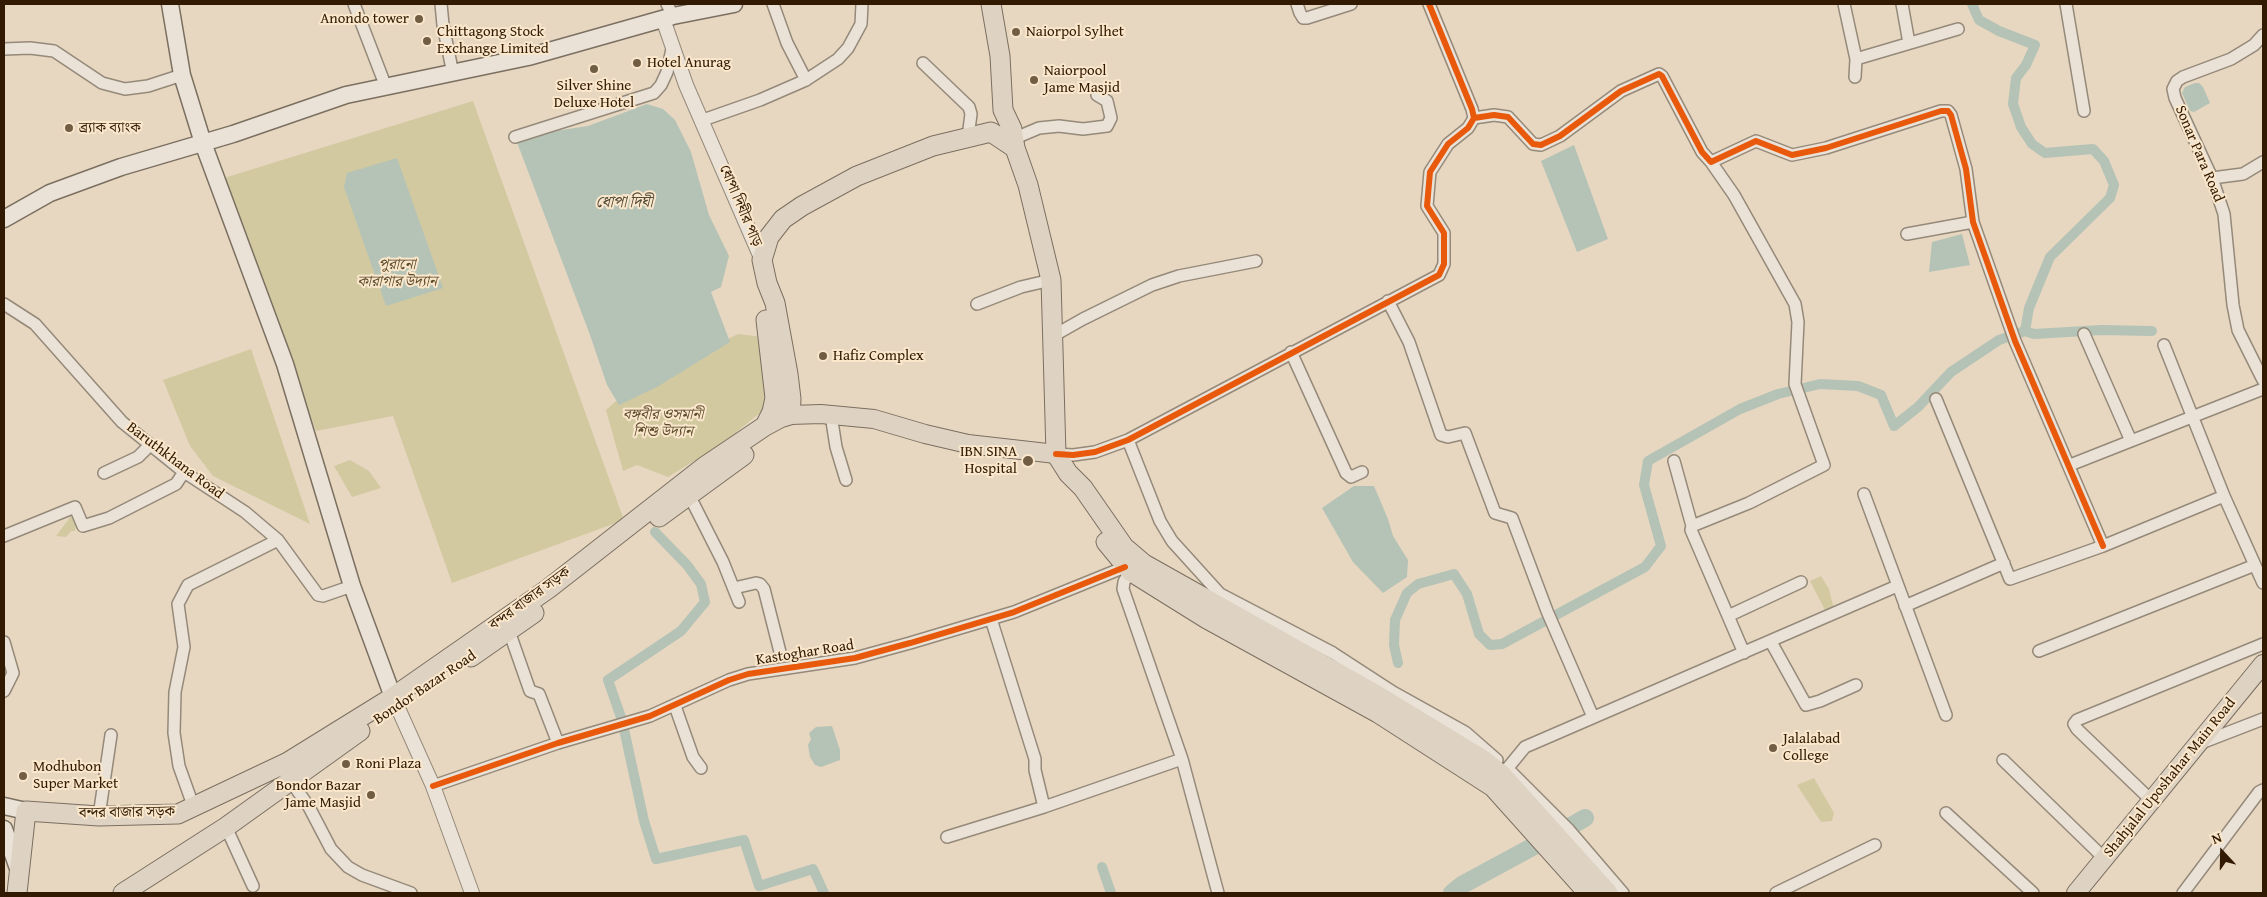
<!DOCTYPE html>
<html>
<head>
<meta charset="utf-8">
<style>
	body { margin:0 }
	#map { position:relative; width:2267px; height:897px; overflow:hidden; background:#e7d7c0; font-family:"Gentium Book Plus",serif }
	canvas { display:block }
	.frame { position:absolute; inset:0; border:5px solid #321a02; pointer-events:none }
	.north { position:absolute; left:2197px; top:827px; width:50px; height:50px; -webkit-text-stroke:4px #fae7cc; paint-order:stroke; rotate:339deg; font-size:14px; font-weight:700; line-height:20px; text-align:center; color:#321a02 }
	.north::after { content:''; display:block; margin:auto; width:18px; height:22px; background:#321a02; clip-path:polygon(50% 0,100% 100%,50% 72%,0 100%) }
</style>
</head>
<body>
<div id="map">
<canvas width="2267" height="897"></canvas>
<div class="frame"></div>
<div class="north">N</div>
</div>
<script>
const c = document.querySelector('canvas').getContext('2d');
c.lineJoin = 'round';
function fillPath(path, color) { c.fillStyle = color; c.fill(path, 'evenodd'); }
const toPath = rows => new Path2D(rows.map(r => 'M' + r).join(''));
function strokePath(path, color, width, dash) { c.strokeStyle = color; c.lineWidth = width; c.lineCap = dash ? 'butt' : 'round'; c.setLineDash(dash || []); c.stroke(path); }
function write(font, color, halo, rows, align = 'center') {
  c.font = font + ' "Gentium Book Plus","Noto Serif Bengali",serif'; c.lineWidth = 4; c.setLineDash([]); c.textBaseline = 'middle'; c.strokeStyle = halo; c.fillStyle = color; for (const [text, x, y, turn = 0] of rows) {
    c.save(); c.translate(x, y); c.rotate((+turn || 0) * Math.PI / 180); c.textAlign = isNaN(turn) ? turn : align; if (halo) c.strokeText(text, 0, 0); c.fillText(text, 0, 0); c.restore();
  }
}
const green = toPath([
	[473,101,624,520,452,583,393,416,316,431,224,178],
	[738,334,762,337,767,407,722,444,668,477,637,465,623,471,606,410,635,384],
	[251,349,310,524,213,476,190,446,163,380],
	[350,460,369,471,381,488,352,497,334,466],
	[71,516,76,523,75,531,71,531,66,537,56,536],
	[1821,576,1829,589,1834,609,1826,612,1810,581],
	[1814,778,1834,813,1832,821,1821,822,1797,785]
]);
const water = toPath([
	[2195,83,2199,83,2203,87,2210,103,2194,112,2190,111,2182,93,2185,87],
	[647,104,663,109,675,120,691,152,709,215,729,256,721,287,711,292,730,342,657,387,619,405,607,385,590,335,515,137,588,126],
	[1574,145,1608,239,1577,252,1541,161],
	[397,158,443,288,386,306,344,187,347,173],
	[1962,234,1970,265,1929,272,1932,242],
	[1354,486,1374,486,1388,519,1393,536,1408,560,1407,577,1383,593,1353,562,1322,508],
	[832,726,840,750,840,760,821,767,815,765,810,757,808,745,811,739,809,733,816,727]
]);
const canal = toPath([
	[1972,4,1979,20,1999,31,2035,45,2026,65,2016,78,2013,104,2021,127,2032,144,2045,153,2093,149,2104,161,2114,185,2110,198,2050,257,2029,308,2025,331],
	[655,532,687,565,701,584,705,602,681,631,608,680,622,720,644,821,656,859,744,840,759,886,813,869,824,893],
	[1398,663,1394,645,1395,620,1407,593,1418,584,1454,574,1467,594,1479,634,1490,645,1502,644,1645,567,1661,546,1644,485,1648,461,1740,409,1778,394,1820,384,1858,386,1881,395,1894,426,1918,407,1951,372,1999,340,2025,331,2034,334,2102,330,2152,331],
	[1102,867,1111,893]
]);
const river = toPath([
	[1571,826,1585,818],
	[1452,893,1462,885,1534,846]
]);
const minor = toPath([
	[354,4,386,87],
	[441,4,443,25,453,74],
	[667,4,673,16],
	[773,4,787,43,806,80],
	[1297,4,1300,13,1303,18,1307,18,1351,4],
	[1844,4,1856,59,1855,77],
	[1902,4,1909,43],
	[2066,4,2084,111],
	[2263,35,2254,45,2231,59,2183,77,2177,81,2173,89,2175,98,2212,178,2224,214,2233,305,2238,330,2263,380],
	[4,49,30,48,54,51,102,83,125,89,148,86,182,75],
	[1856,59,1958,29],
	[923,63,969,107,971,114,968,137],
	[1474,118,1494,115,1508,117,1533,144,1541,145,1560,136,1621,91,1659,74,1662,76,1702,152,1711,162,1756,141,1792,155,1826,148,1941,111,1948,111,1951,115,1966,169,1973,222,2015,341,2103,546],
	[703,120,760,100,806,80,838,59,848,48,861,24,862,4],
	[515,137,654,93,661,85,667,72,672,49],
	[1013,139,1039,128,1059,126,1083,129,1107,126,1111,118,1107,101,1097,95],
	[2212,178,2243,174,2263,162],
	[1907,234,1973,222],
	[1388,301,1409,342,1441,435,1448,437,1465,433,1495,513,1512,518,1547,611,1593,717],
	[4,304,35,324,122,422,184,472,245,512,278,540,318,595,323,596,352,586],
	[977,304,1021,287,1051,280],
	[2084,334,2131,441],
	[1053,336,1083,319,1152,285,1179,276,1256,261],
	[2164,345,2224,496,2263,583],
	[1291,352,1346,473,1351,477,1362,472],
	[1936,399,2010,579,2103,546,2224,496],
	[831,415,836,447,846,480],
	[1128,440,1160,521,1172,541,1220,594,1333,653,1393,692,1465,732,1497,760],
	[1056,454,1073,455,1095,452,1128,440,1439,275,1444,264,1444,233,1427,206,1430,172,1448,144,1468,128,1474,118,1472,109,1429,4],
	[1674,461,1692,526,1691,530,1744,653],
	[2070,465,2263,389],
	[104,473,138,457,150,445],
	[1864,494,1946,715],
	[689,495,723,562,739,602],
	[1692,526,1749,503,1824,465,1795,384,1798,322,1795,304,1734,195,1711,162],
	[4,536,75,507,83,526,109,518,176,484,184,472],
	[1130,571,1124,582,1123,589,1182,759,1218,893],
	[734,588,756,583,760,584,764,589,780,652],
	[1905,606,2004,563],
	[1728,616,1801,582],
	[991,619,1035,759,1035,770,1044,807],
	[509,631,530,691,539,694,558,743],
	[4,642,13,673,4,691],
	[1771,642,1806,705,1820,701,1856,685],
	[2039,651,2255,565],
	[675,706,693,757,701,768],
	[2201,743,2263,719],
	[2003,760,2104,858],
	[1511,772,1569,830,1623,893],
	[1502,775,1525,747,1897,586],
	[290,780,309,807,331,849,348,867,362,875,411,893],
	[433,786,558,743,650,716,729,680,748,674,855,658,910,643,1014,612,1125,567],
	[2153,802,2077,729,2074,724,2077,720,2263,644],
	[194,808,179,766,174,733,175,692,184,647,178,604,188,585,278,540],
	[1946,813,2033,893],
	[99,816,111,735],
	[226,827,253,886],
	[947,837,1044,807,1182,759],
	[1776,893,1875,845],
	[2183,893,2259,792,2263,790]
]);
const tertiary = toPath([
	[663,19,686,85,762,260],
	[393,697,433,786,472,893]
]);
const secondary = toPath([
	[170,4,182,75,203,143,285,364,352,586,393,697],
	[4,219,50,193,121,167,233,134,346,95,528,57,673,16,734,4],
	[4,806,26,811],
	[4,829,19,871]
]);
const primary = toPath([
	[779,406,790,415,821,414,874,419,925,434,968,444,1056,454],
	[2076,893,2263,664]
]);
const trunk = toPath([
	[991,4,1000,56,1003,110,1012,129,1015,148,1028,185,1051,280,1056,454,1068,473,1083,488,1124,547,1144,564,1377,695,1482,759,1502,775,1608,893],
	[790,415,791,399,788,374,775,303,767,283,762,260,769,237,783,219,802,206,857,176,933,146,991,132,1015,148],
	[765,426,772,412,775,398,766,320],
	[659,517,744,455],
	[1106,542,1130,571,1207,619,1378,713,1493,787,1588,893],
	[471,657,534,613],
	[17,893,26,811,99,816,178,814,288,762,393,697,548,589,704,467,765,426,780,418,790,415],
	[123,893,226,827,360,731]
]);
const cycleway = toPath([
	[1474,118,1494,115,1508,117,1533,144,1541,145,1560,136,1621,91,1659,74,1662,76,1702,152,1711,162,1756,141,1792,155,1826,148,1941,111,1948,111,1951,115,1966,169,1973,222,2015,341,2103,546],
	[1056,454,1073,455,1095,452,1128,440,1439,275,1444,264,1444,233,1427,206,1430,172,1448,144,1468,128,1474,118,1472,109,1429,4],
	[433,786,558,743,650,716,729,680,748,674,855,658,910,643,1014,612,1125,567]
]);
const markers = [
	[419,19,5,"#715c44"],
	[1016,32,5,"#715c44"],
	[427,41,5,"#715c44"],
	[637,63,5,"#715c44"],
	[594,69,5,"#715c44"],
	[1034,80,5,"#715c44"],
	[69,128,5,"#715c44"],
	[823,356,5,"#715c44"],
	[1028,461,6,"#715c44"],
	[1773,748,5,"#715c44"],
	[346,764,5,"#715c44"],
	[23,776,5,"#715c44"],
	[371,795,5,"#715c44"]
];
const poiNames = [
	["Anondo tower",409,19,"right"],
	["Chittagong Stock",437,32],
	["Exchange Limited",437,49],
	["Naiorpol Sylhet",1026,32],
	["Hotel Anurag",647,63],
	["Naiorpool",1044,71],
	["Jame Masjid",1044,88],
	["Silver Shine",594,86,"center"],
	["Deluxe Hotel",594,103,"center"],
	["ব্র্যাক ব্যাংক",79,128],
	["Hafiz Complex",833,356],
	["IBN SINA",1017,452,"right"],
	["Hospital",1017,469,"right"],
	["Jalalabad",1783,739],
	["College",1783,756],
	["Roni Plaza",356,764],
	["Modhubon",33,767],
	["Super Market",33,784],
	["Bondor Bazar",361,786,"right"],
	["Jame Masjid",361,803,"right"]
];
const streetNames = [
	["Sonar Para Road",2199,154,67],
	["ধোপা দিঘীর পাড়",740,206,67],
	["Baruthkhana Road",175,461,37],
	["বন্দর বাজার সড়ক",530,599,-36],
	["Kastoghar Road",805,653,-9],
	["Bondor Bazar Road",425,688,-34],
	["Shahjalal Uposhahar Main Road",2170,778,-51],
	["বন্দর বাজার সড়ক",127,813,-1]
];
const parkNames = [
	["পুরানো",397,265],
	["কারাগার উদ্যান",397,282],
	["বঙ্গবীর ওসমানী",663,415],
	["শিশু উদ্যান",663,432]
];
const waterNames = [
	["ধোপা দিঘী",624,203]
];
fillPath(green, '#d2c9a1');
fillPath(water, '#b4c3b6');
strokePath(canal, '#b4c3b6', 10);
strokePath(river, '#b4c3b6', 18);
strokePath(minor, '#958979', 14);
strokePath(tertiary, '#958979', 16);
strokePath(secondary, '#7b6f60', 19);
strokePath(primary, '#7b6f60', 20);
strokePath(trunk, '#7b6f60', 21);
strokePath(minor, '#eae2d7', 11);
strokePath(tertiary, '#eae2d7', 14);
strokePath(secondary, '#eae2d7', 16);
strokePath(primary, '#ded2c2', 18);
strokePath(trunk, '#ded2c2', 19);
strokePath(cycleway, '#e8590c', 6);
for (const [x, y, r, color] of markers) { const dot = new Path2D(); dot.arc(x, y, r, 0, 2 * Math.PI); c.fillStyle = color; c.fill(dot); strokePath(dot, '#fae7cc', 2); }
write('15px', '#321a02', '#fae7cc', poiNames, 'left');
write('15px', '#321a02', '#fae7cc', streetNames);
write('italic 15px', '#5d4b2a', '#fae7cc', parkNames);
write('italic 16px', '#524a37', '#fae7cc', waterNames);
</script>
</body>
</html>
